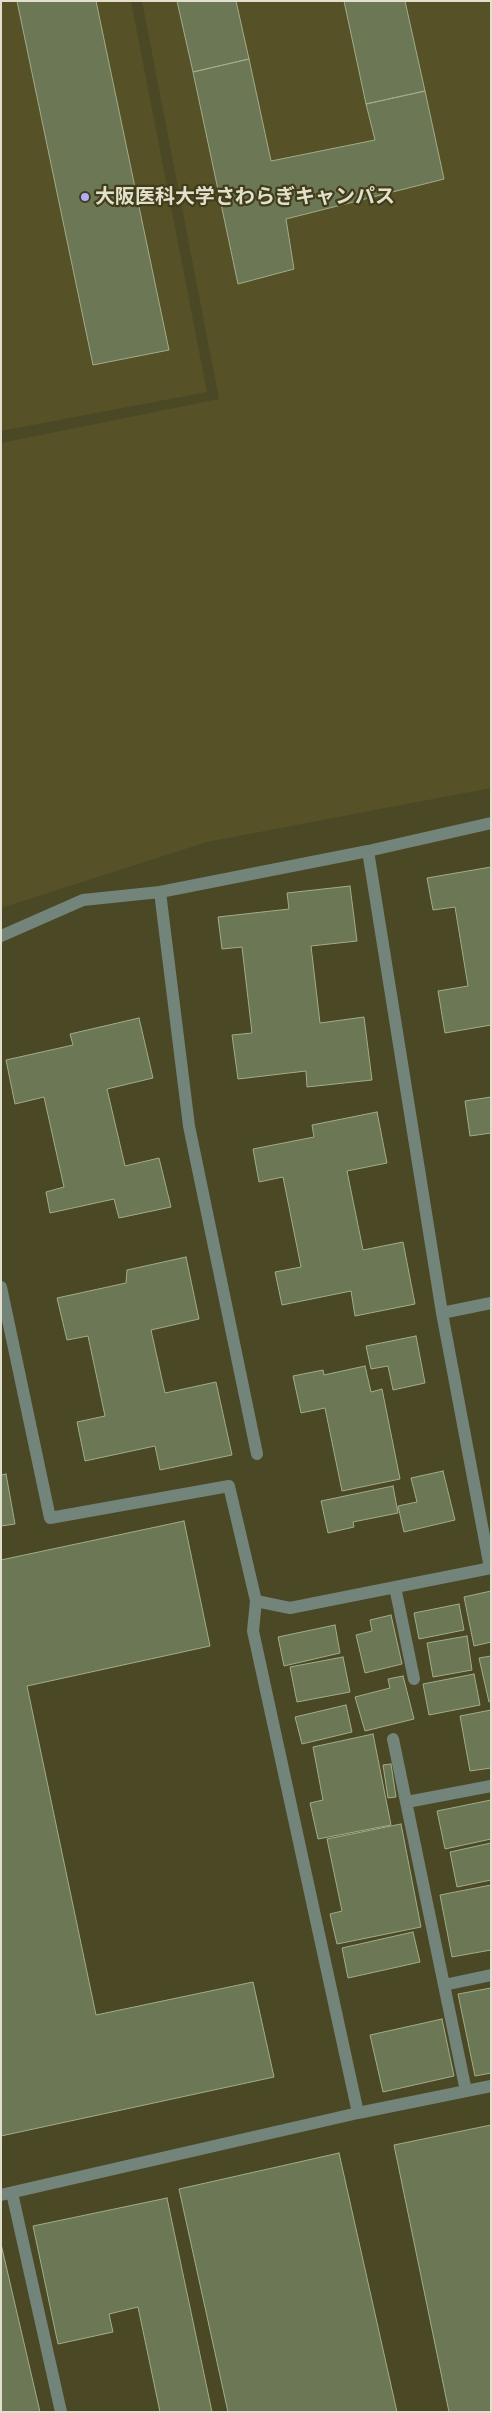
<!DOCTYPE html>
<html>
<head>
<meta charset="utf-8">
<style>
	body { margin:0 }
	#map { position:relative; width:492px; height:2413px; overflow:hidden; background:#4b4825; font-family:"Alegreya Sans",sans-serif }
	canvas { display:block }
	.frame { position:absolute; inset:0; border:2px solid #e2e0cd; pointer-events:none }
</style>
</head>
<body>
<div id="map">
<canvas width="492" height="2413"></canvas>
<div class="frame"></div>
</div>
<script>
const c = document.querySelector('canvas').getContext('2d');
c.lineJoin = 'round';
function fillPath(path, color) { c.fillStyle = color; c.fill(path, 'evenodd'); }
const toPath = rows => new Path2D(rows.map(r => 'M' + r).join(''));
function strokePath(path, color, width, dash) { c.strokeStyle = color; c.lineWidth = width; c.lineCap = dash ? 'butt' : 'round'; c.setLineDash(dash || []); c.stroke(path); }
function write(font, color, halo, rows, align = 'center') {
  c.font = font + ' "Alegreya Sans","Noto Sans JP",sans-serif'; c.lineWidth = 4.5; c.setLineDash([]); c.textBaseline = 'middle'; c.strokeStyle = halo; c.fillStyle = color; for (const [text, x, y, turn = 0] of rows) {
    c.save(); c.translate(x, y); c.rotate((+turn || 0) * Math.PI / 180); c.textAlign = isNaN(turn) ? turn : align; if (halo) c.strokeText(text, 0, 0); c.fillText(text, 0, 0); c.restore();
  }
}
const built = toPath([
	[1,1,131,1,207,392,1,431],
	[142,1,491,1,491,788,207,842,1,908,1,443,219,399]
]);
const building = toPath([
	[17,1,96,1,169,350,93,365,17,1],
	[177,1,236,1,249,59,193,72,177,1],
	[344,1,405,1,425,91,366,104,344,1],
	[249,59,271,161,375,140,366,104,425,91,444,179,286,219,294,269,238,284,193,72,249,59],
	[491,867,491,1025,445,1033,438,991,468,986,455,907,433,910,427,878,491,867],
	[350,886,357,941,311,946,320,1023,364,1017,372,1080,307,1087,306,1071,238,1079,232,1035,252,1033,242,947,222,949,218,917,289,909,287,893,350,886],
	[139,1018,153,1078,107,1089,125,1166,159,1158,171,1207,119,1218,114,1199,50,1213,46,1192,64,1187,44,1097,15,1104,6,1060,73,1045,70,1034,139,1018],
	[491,1097,491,1133,470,1136,465,1101,491,1097],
	[377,1112,387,1163,347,1171,363,1250,403,1242,415,1304,355,1316,351,1291,282,1305,275,1272,301,1267,283,1177,259,1182,253,1149,314,1137,312,1125,377,1112],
	[186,1257,199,1319,151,1330,165,1393,216,1382,232,1455,160,1470,155,1446,85,1461,77,1422,105,1416,88,1336,67,1340,57,1298,126,1283,127,1270,186,1257],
	[416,1336,425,1383,393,1390,388,1366,371,1369,366,1346,416,1336],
	[365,1366,371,1392,382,1389,400,1479,342,1491,325,1408,301,1413,293,1376,323,1370,324,1375,365,1366],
	[443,1471,455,1520,404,1532,398,1506,417,1502,411,1478,443,1471],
	[6,1474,15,1524,1,1526,1,1475,6,1474],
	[393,1486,398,1513,353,1522,354,1527,328,1533,321,1501,393,1486],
	[184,1521,210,1646,27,1686,96,2015,253,1982,274,2077,1,2136,1,1560,184,1521],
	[491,1591,491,1642,474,1646,464,1597,491,1591],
	[459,1604,464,1630,419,1639,414,1613,459,1604],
	[391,1615,402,1664,365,1673,356,1635,372,1631,370,1620,391,1615],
	[335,1625,340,1653,284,1666,278,1637,335,1625],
	[467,1636,472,1670,433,1677,427,1643,467,1636],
	[491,1656,491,1701,489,1702,479,1658,491,1656],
	[343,1657,350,1692,297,1702,290,1667,343,1657],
	[474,1674,480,1705,429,1715,423,1684,474,1674],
	[403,1676,414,1719,365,1731,355,1697,390,1688,388,1679,403,1676],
	[346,1705,352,1732,302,1744,295,1717,346,1705],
	[491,1710,491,1768,470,1771,460,1716,491,1710],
	[373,1734,391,1825,318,1839,310,1803,323,1800,313,1747,373,1734],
	[391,1764,396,1797,388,1798,383,1765,391,1764],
	[491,1800,491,1839,445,1849,437,1811,491,1800],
	[401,1824,421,1927,337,1944,330,1914,342,1911,327,1839,401,1824],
	[491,1843,491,1880,457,1887,450,1852,491,1843],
	[491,1885,491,1950,452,1957,440,1895,491,1885],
	[413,1932,420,1962,348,1978,342,1948,413,1932],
	[491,1988,491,2073,475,2076,458,1994,491,1988],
	[442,2019,454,2076,383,2092,370,2035,442,2019],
	[491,2125,491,2412,449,2412,394,2145,491,2125],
	[339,2153,397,2412,228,2412,179,2189,339,2153],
	[167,2198,212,2412,160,2412,138,2307,109,2314,113,2332,58,2344,33,2226,167,2198],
	[1,2244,40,2412,1,2412,1,2244]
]);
const minor = toPath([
	[368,851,442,1313,490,1568],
	[160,892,189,1126,257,1454],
	[1,936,83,900,160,892,368,851,491,823],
	[1,1287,50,1518,229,1486,256,1601,253,1631,358,2113],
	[442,1313,491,1303],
	[395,1587,414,1679],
	[256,1601,290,1608,491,1568],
	[393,1739,466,2091],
	[407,1802,491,1786],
	[444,1985,491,1975],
	[12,2193,61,2412],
	[1,2195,358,2113,491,2086]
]);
const markers = [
	[85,197,5,"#aeaefb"]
];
const poiNames = [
	["大阪医科大学さわらぎキャンパス",95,197]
];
fillPath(built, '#565126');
fillPath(building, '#6b7755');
strokePath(building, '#a1ad89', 1);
strokePath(minor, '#73847b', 12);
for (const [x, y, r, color] of markers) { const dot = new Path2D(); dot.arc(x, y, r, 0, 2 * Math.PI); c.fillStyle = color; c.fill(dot); strokePath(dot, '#413d1a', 2); }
write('bold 20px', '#e2e0cd', '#413d1a', poiNames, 'left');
</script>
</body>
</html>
